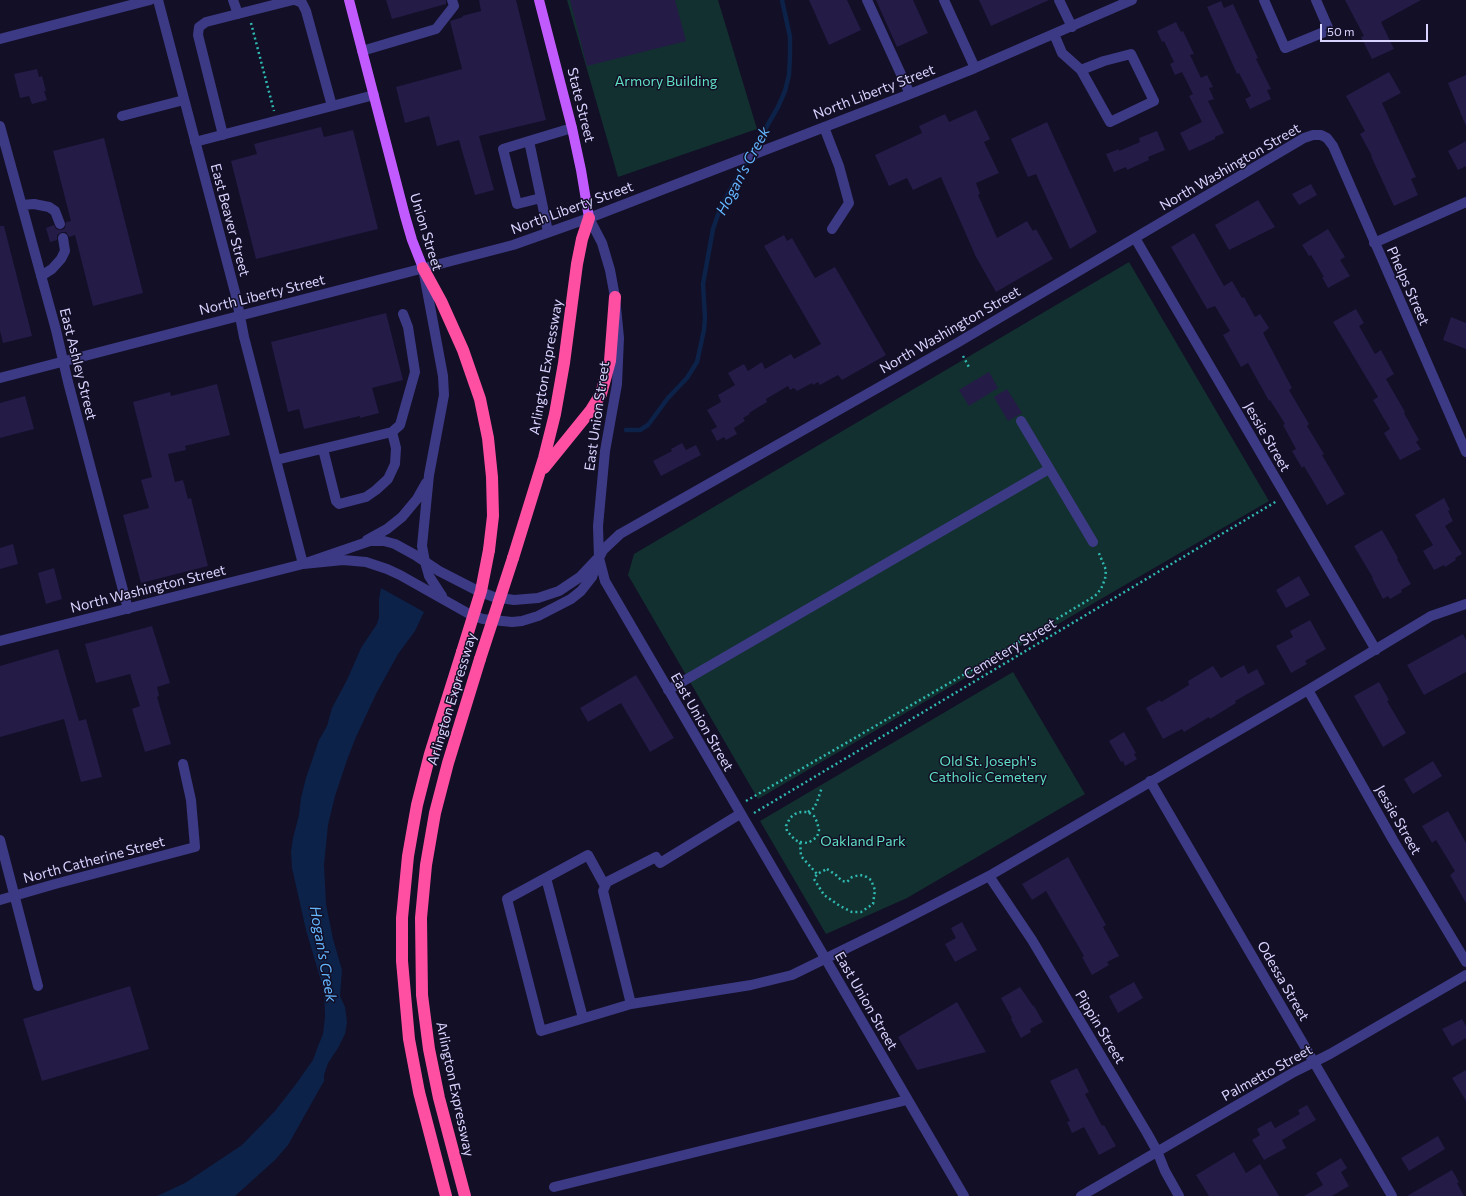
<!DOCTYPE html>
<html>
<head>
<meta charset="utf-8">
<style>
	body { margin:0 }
	#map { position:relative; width:1466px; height:1196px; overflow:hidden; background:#130f26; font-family:Commissioner,sans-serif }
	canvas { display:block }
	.scale { position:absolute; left:1320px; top:24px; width:108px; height:18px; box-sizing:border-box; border:2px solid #d9d4ff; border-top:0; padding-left:5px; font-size:12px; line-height:14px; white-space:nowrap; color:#d9d4ff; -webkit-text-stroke:3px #130f26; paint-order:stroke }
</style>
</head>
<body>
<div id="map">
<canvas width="1466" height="1196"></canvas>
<div class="scale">50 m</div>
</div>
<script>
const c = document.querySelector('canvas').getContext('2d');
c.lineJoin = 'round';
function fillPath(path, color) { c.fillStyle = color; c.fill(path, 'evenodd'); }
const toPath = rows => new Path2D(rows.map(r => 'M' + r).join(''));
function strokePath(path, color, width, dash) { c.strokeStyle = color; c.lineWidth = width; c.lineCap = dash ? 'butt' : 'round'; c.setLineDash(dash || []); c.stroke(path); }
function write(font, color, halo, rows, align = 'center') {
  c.font = font + ' Commissioner,sans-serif'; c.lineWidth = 3; c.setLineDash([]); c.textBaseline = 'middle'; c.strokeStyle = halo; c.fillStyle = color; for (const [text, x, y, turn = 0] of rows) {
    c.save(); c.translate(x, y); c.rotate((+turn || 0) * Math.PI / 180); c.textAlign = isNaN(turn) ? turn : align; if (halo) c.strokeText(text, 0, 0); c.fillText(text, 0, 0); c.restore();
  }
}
const green = toPath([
	[567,0,718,0,757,129,618,177],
	[1129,262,1269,501,758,799,628,575,634,554],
	[1013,672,1085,794,907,898,826,934,760,821]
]);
const water = toPath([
	[381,588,424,612,415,631,398,654,376,694,356,737,347,760,335,796,328,825,324,865,326,904,333,939,342,970,340,996,345,1007,347,1022,345,1034,338,1048,328,1063,324,1075,324,1081,288,1145,275,1160,235,1196,157,1196,185,1183,242,1145,275,1111,296,1084,313,1060,318,1046,323,1034,325,1016,324,991,306,930,292,868,291,852,293,838,299,815,301,798,306,778,319,740,327,726,332,708,347,680,361,648,377,624,379,617,379,599]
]);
const stream = toPath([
	[626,430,640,430,648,425,668,398,687,378,697,362,704,330,705,318,703,284,713,229,720,209,730,190,778,107,785,91,789,75,790,57,790,37,782,0]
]);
const building = toPath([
	[386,0,446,0,446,4,392,19],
	[479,0,516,0,546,120,479,136,494,190,475,195,459,140,437,146,429,116,405,123,396,87,462,69,450,21,463,17,462,16,481,11],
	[570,0,675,0,686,41,587,66],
	[809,0,847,0,861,30,829,45],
	[876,0,913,0,928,33,897,47],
	[979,0,1049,0,991,26],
	[1345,0,1421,0,1381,22,1394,49,1372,59,1361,37,1364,36],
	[1221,1,1224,8,1233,4,1258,58,1256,59,1271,89,1267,90,1271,99,1250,109,1245,99,1251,96,1239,73,1237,74,1207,7],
	[1176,22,1181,32,1183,31,1194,54,1190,55,1201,78,1207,75,1213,87,1209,88,1214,99,1208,101,1224,133,1215,137,1215,139,1189,151,1180,133,1202,122,1189,96,1193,94,1182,72,1175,75,1170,64,1174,62,1164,41,1162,42,1157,31],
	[37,69,39,77,42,76,46,91,44,91,47,100,32,104,29,96,20,98,14,74],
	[1389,72,1401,93,1382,103,1416,177,1411,179,1418,195,1394,206,1371,156,1372,156,1360,134,1365,131,1346,96],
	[1466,75,1466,126,1448,83],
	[976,110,990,139,984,142,999,173,976,183,980,194,978,195,997,238,1027,221,1033,231,1036,229,1053,259,996,292,976,257,941,177,913,190,907,178,889,186,875,155,922,133,919,126,945,114,949,122],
	[1047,122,1097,232,1070,249,1036,174,1028,177,1011,139],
	[321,127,324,137,353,130,378,229,256,259,231,161,257,154,254,144],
	[1157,131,1165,150,1148,157,1149,160,1127,170,1126,167,1114,172,1106,154,1119,149,1119,151,1140,142,1139,138],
	[104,138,143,293,93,306,75,235,69,237,66,232,62,232,57,235,57,240,50,242,46,228,54,225,56,229,62,230,65,228,66,222,71,221,53,151],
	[1466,141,1466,166,1458,170,1448,151],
	[1311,184,1317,195,1299,205,1292,194],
	[1258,200,1275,227,1229,250,1215,225],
	[0,226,4,226,32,336,3,343,0,331],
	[1328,229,1345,257,1340,260,1350,276,1328,288,1322,277,1324,277,1311,255,1309,256,1302,245],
	[1194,233,1224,286,1232,281,1242,298,1244,297,1255,317,1260,314,1269,328,1263,333,1292,388,1289,390,1309,424,1307,426,1324,454,1322,455,1345,494,1327,505,1304,466,1302,468,1292,451,1296,449,1283,425,1285,424,1270,400,1269,401,1248,363,1241,367,1223,335,1230,331,1215,306,1207,309,1171,247],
	[784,235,787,241,792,238,815,278,835,267,886,355,842,380,838,375,820,385,818,382,813,385,812,383,797,391,794,388,790,390,788,386,766,399,767,402,749,413,750,414,743,418,745,421,734,428,737,434,726,440,724,437,717,441,711,430,717,427,707,410,721,402,718,395,735,385,728,373,744,364,748,371,762,362,765,369,791,354,794,359,821,344,764,246],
	[1356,309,1364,323,1359,326,1375,354,1381,350,1394,374,1386,379,1405,412,1404,413,1419,440,1416,442,1421,449,1400,460,1384,433,1390,429,1373,400,1378,397,1333,322],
	[386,313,403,380,372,388,379,413,360,418,360,416,304,429,299,409,288,412,271,342],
	[1451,317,1466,323,1466,349,1443,340],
	[989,372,998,388,969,406,959,390],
	[217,384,230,435,185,446,186,450,168,454,175,482,183,480,188,499,191,498,208,566,141,583,123,515,149,508,141,480,152,477,133,402,170,392,171,396],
	[1007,389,1022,413,1008,421,994,397],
	[25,396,34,429,0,438,0,403],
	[682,443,686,450,696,445,701,455,661,476,653,461,672,451,671,449],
	[1444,498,1450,510,1448,511,1453,521,1445,526,1462,554,1455,558,1456,560,1445,567,1444,565,1434,570,1423,551,1433,545,1415,515],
	[1382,530,1398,558,1397,559,1411,584,1401,590,1402,592,1390,599,1388,596,1383,599,1372,578,1373,578,1354,546],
	[13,544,18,564,0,569,0,548],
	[54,568,62,599,46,604,38,573],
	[1299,576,1310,595,1286,608,1276,590],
	[1310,620,1326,649,1305,661,1307,664,1291,673,1276,646,1293,637,1290,631],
	[152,626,170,683,157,687,159,696,157,697,171,744,145,752,132,709,140,706,130,674,96,683,85,644],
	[1463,634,1466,640,1466,672,1424,695,1407,665],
	[58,649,79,721,86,719,102,777,81,782,64,719,0,737,0,666],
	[1244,665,1248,674,1257,669,1265,684,1235,701,1236,703,1210,719,1209,717,1184,732,1182,729,1163,739,1146,708,1160,700,1161,702,1189,685,1188,681,1213,666,1221,678],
	[636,675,674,738,650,752,621,703,588,722,580,708],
	[1379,682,1389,700,1387,701,1406,733,1383,747,1354,696],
	[1124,732,1136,753,1134,754,1137,759,1125,766,1123,761,1121,762,1109,741],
	[1433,761,1442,776,1413,794,1404,779],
	[1448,811,1466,843,1466,903,1450,875,1455,871,1436,840,1432,843,1422,826],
	[1068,857,1106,925,1103,927,1119,956,1107,962,1109,965,1092,975,1082,957,1084,956,1046,891,1032,900,1022,884],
	[962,922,977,950,955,962,945,944,956,938,951,928],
	[1134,982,1143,998,1118,1013,1109,996],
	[130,986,149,1049,42,1081,23,1019],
	[1020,987,1033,1006,1034,1006,1043,1022,1030,1029,1031,1032,1021,1038,1011,1019,1012,1018,1001,998],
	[957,1002,986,1052,917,1070,898,1037],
	[1462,1019,1466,1026,1466,1038,1452,1046,1442,1029],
	[1077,1068,1089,1092,1085,1094,1102,1126,1104,1125,1116,1146,1099,1155,1084,1127,1072,1133,1067,1122,1070,1121,1050,1081],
	[1466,1070,1466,1101,1452,1078],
	[1307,1105,1316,1120,1282,1140,1286,1148,1264,1160,1252,1140,1260,1135,1257,1129,1271,1121,1275,1128,1300,1114,1298,1110],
	[1438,1136,1445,1149,1409,1171,1401,1158],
	[1234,1152,1246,1173,1260,1164,1279,1196,1209,1196,1196,1175],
	[1341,1158,1347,1168,1341,1172,1349,1186,1332,1196,1304,1196,1323,1185,1316,1173],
	[1452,1170,1459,1182,1457,1183,1464,1196,1407,1196]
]);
const path = toPath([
	[251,23,274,111],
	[963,356,970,369],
	[746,801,953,681,1095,596,1101,589,1105,579,1106,570,1098,551],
	[808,812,814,808,817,802,822,787],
	[754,813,1277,501],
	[800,842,808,843,817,837,819,830,817,822,814,816,808,812,801,812,795,814,790,818,786,826,787,831,795,840,800,842,801,856,817,874],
	[827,869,836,875,842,881,847,882,852,877,860,875,865,876,871,880,875,890,873,904,861,912,852,912,840,906,824,895,814,879,817,874,827,869]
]);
const minor = toPath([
	[158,0,236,296,244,337,303,564],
	[233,0,238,14],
	[295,0,302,3,306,11,332,106],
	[867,0,910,94],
	[944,0,975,68],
	[1059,0,1072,27],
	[1264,0,1285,48,1329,30,1316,0],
	[1054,34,1062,53,1081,70,1110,122,1154,101,1131,54,1104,61,1081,70],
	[0,39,150,0],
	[362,51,436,29,454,6,452,0],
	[122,116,184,100],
	[0,126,56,330,68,382,128,609],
	[824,127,839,166,849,203,832,229],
	[223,135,198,35,199,27,206,22,293,0],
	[529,141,541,198,517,204,503,149,529,141,572,128],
	[195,142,374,95],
	[541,198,548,232],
	[22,205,34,204,49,207,55,211,60,224],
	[589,218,602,243,610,270,615,297,619,338,617,384,605,451,598,526,599,558,605,581,964,1196],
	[1135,238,1376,650],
	[1374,243,1466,202],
	[424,274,443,376,444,395,429,475,422,546,425,562,429,576,442,596],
	[41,276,52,269,61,259,65,251,63,238],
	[0,378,513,245,589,218,910,94,975,68,1132,0],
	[1021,421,1093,542],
	[323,449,336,501,339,504,366,497,376,490,388,479,395,464,396,448,392,432],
	[276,460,392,432,400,425,415,372,408,327,403,314],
	[367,540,387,529,402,517,417,499,426,483],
	[303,564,343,560,366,562,387,569,400,575,471,615,483,619,512,622,522,621,538,616,571,599,581,591,592,577,599,558,603,550,620,534,957,343,1304,138,1313,135,1321,135,1327,138,1333,146,1466,452],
	[0,641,303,564,370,541,384,541,395,544,415,555,439,571,478,591,494,597,514,600,538,598,559,591,580,577,597,559],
	[668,690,1049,469],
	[1308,690,1393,840,1466,962],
	[1150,781,1392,1196],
	[0,840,38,986],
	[989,876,1032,940,1147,1133,1157,1151,1165,1171,1179,1196],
	[546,878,583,1018],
	[605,886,588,855,507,899,541,1031,631,1004,751,985,792,975,890,927,989,876,1308,690,1431,616,1466,604],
	[0,900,55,884,195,847,191,800,183,764],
	[631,1004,603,891,607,882,656,857,660,863,740,814],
	[554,1187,907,1100],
	[1081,1196,1294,1072,1330,1054,1466,975]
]);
const major = toPath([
	[349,0,405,216,412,240,423,268],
	[539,0,572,128,581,170,589,218]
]);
const highway = toPath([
	[423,268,441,301,463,350,480,399,488,438,492,477,493,516,489,550],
	[544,468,591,410,601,394,610,361,615,297],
	[513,558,544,458,555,414,564,363,577,264,582,239,589,218],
	[446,1196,419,1092,409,1039,402,961,402,918,408,856,417,805,430,754,462,652],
	[465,1196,439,1098,429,1049,422,995,421,918,426,865,435,813,448,763,480,659]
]);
const highwayBridge = toPath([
	[462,652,481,591,489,550],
	[480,659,513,558]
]);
const parkNames = [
	["Armory Building",666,81],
	["Old St. Joseph's",988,761],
	["Catholic Cemetery",988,777],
	["Oakland Park",863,841]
];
const streetNames = [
	["North Liberty Street",874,92,-21],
	["State Street",581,105,76],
	["North Washington Street",1230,167,-30],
	["North Liberty Street",572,208,-20],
	["East Beaver Street",230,220,75],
	["Union Street",426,232,73],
	["Phelps Street",1408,286,66],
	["North Liberty Street",262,295,-14],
	["North Washington Street",950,330,-30],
	["East Ashley Street",78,364,76],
	["Arlington Expressway",546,367,-80],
	["East Union Street",597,416,-82],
	["Jessie Street",1267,437,60],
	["North Washington Street",148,589,-14],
	["Cemetery Street",1010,649,-31],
	["Arlington Expressway",452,699,-73],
	["East Union Street",702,722,60],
	["Jessie Street",1398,820,60],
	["North Catherine Street",94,860,-15],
	["Odessa Street",1283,981,60],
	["East Union Street",866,1001,60],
	["Pippin Street",1100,1027,59],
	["Palmetto Street",1267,1073,-29],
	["Arlington Expressway",455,1089,78]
];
const waterNames = [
	["Hogan's Creek",743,171,-62],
	["Hogan's Creek",323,954,80]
];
fillPath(green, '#12302f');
fillPath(water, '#0c2248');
strokePath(stream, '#0c2248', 4.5);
fillPath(building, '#241b47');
strokePath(path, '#2fb8b0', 2.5, [2, 3]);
strokePath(minor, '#3d3a85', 10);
strokePath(major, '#c25bff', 10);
strokePath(highway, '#ff4fa3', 12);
strokePath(highwayBridge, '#ff4fa3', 12);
write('14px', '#5fe0c0', '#130f26', parkNames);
write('14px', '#d9d4ff', '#130f26', streetNames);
write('italic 15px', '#62b6ff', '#130f26', waterNames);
</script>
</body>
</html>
